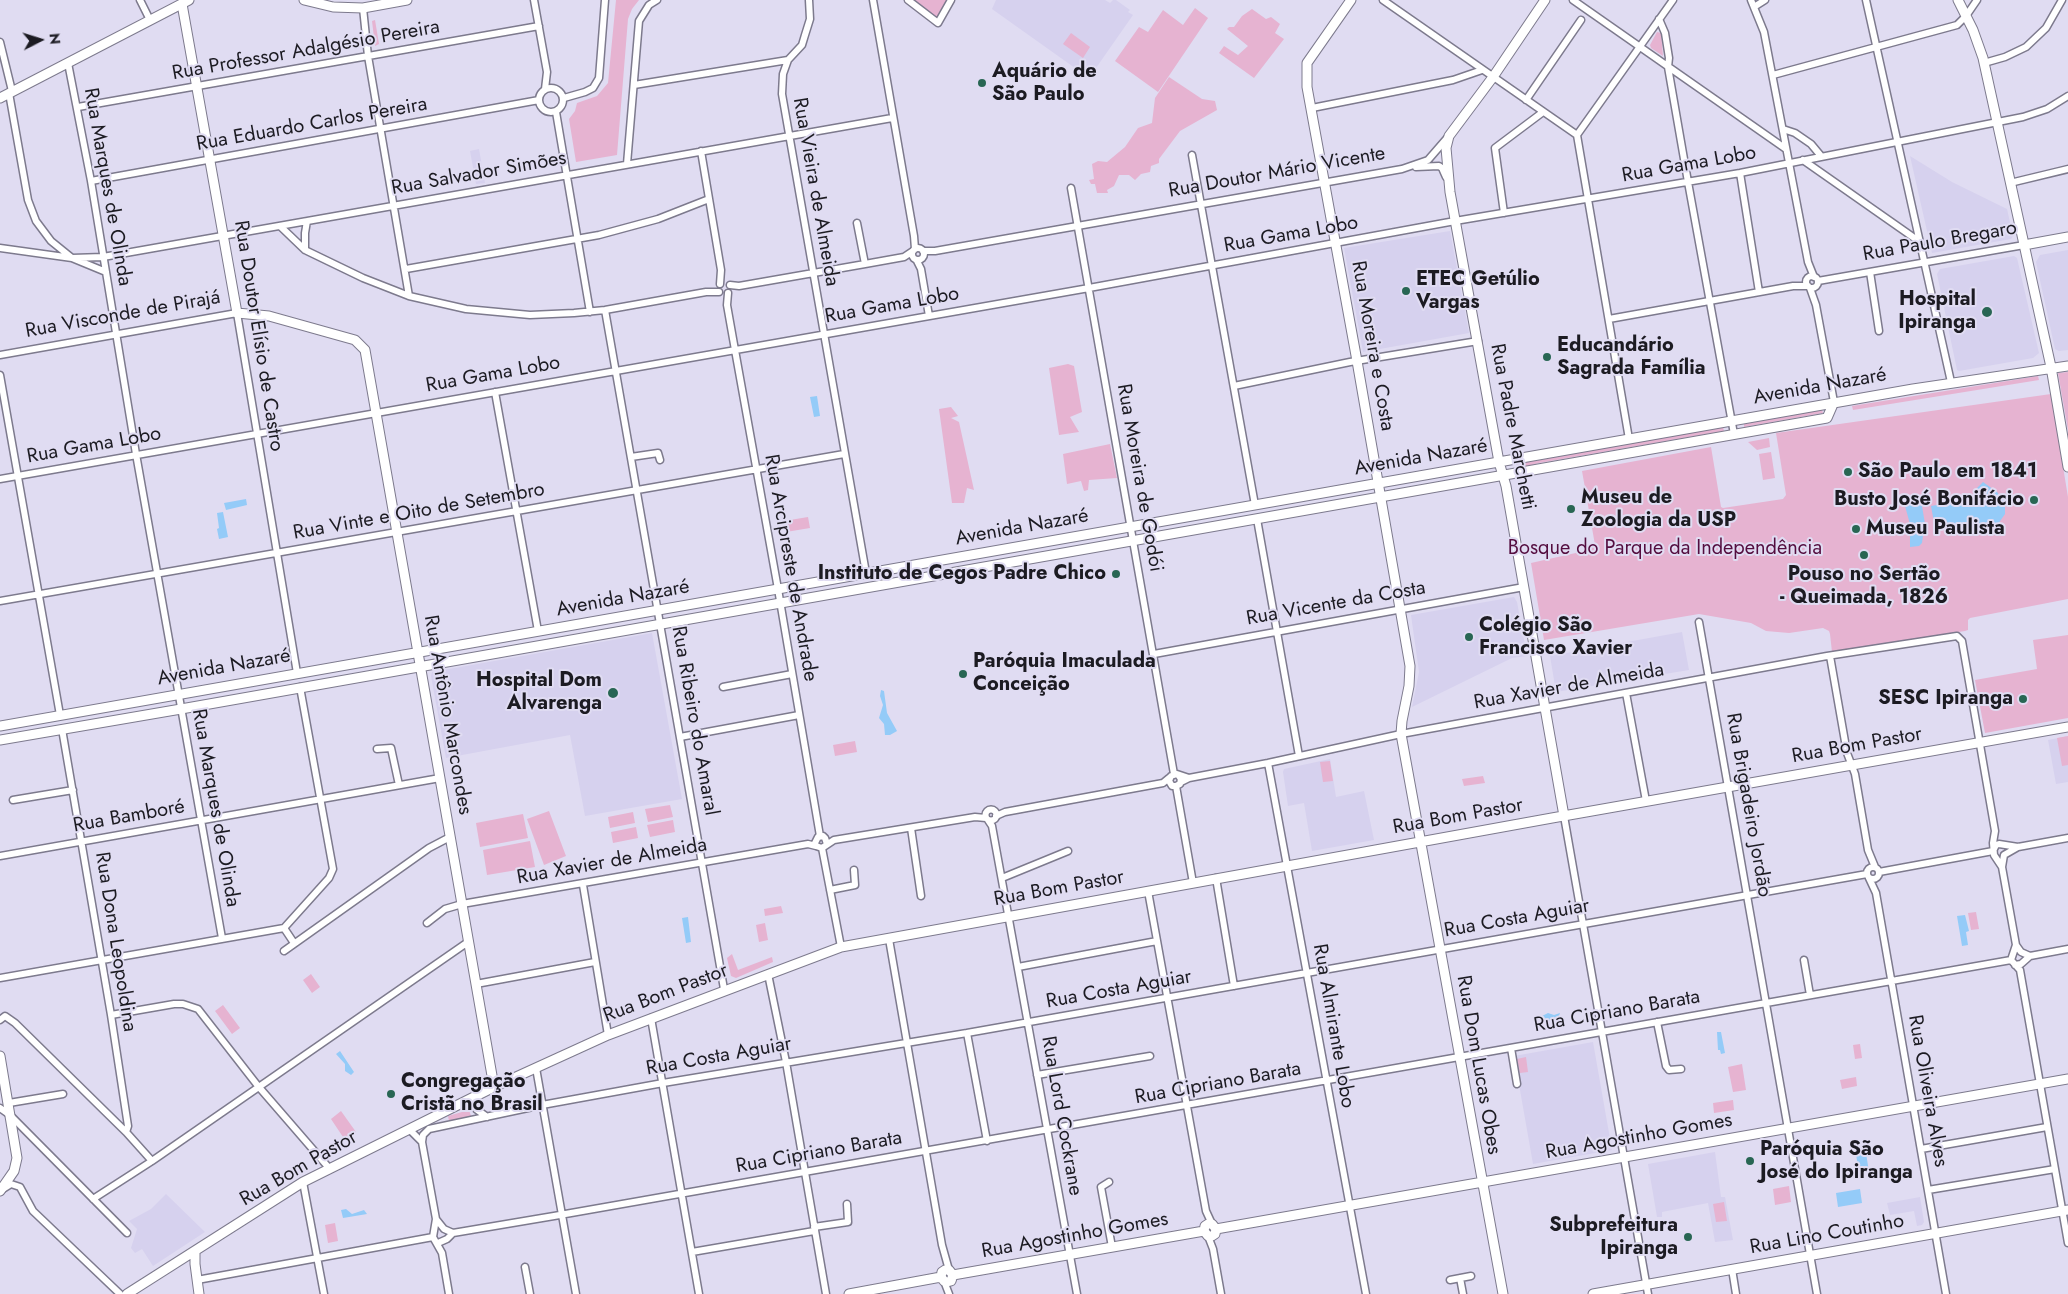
<!DOCTYPE html>
<html>
<head>
<meta charset="utf-8">
<style>
	body { margin:0 }
	#map { position:relative; width:2068px; height:1294px; overflow:hidden; background:#e0dcf2; font-family:Jost,sans-serif }
	canvas { display:block }
	.north { position:absolute; left:15px; top:15px; width:50px; height:50px; -webkit-text-stroke:4px #e0dcf2; paint-order:stroke; rotate:85deg; font-size:14px; font-weight:700; line-height:20px; text-align:center; color:#1c1b22 }
	.north::after { content:''; display:block; margin:auto; width:18px; height:22px; background:#1c1b22; clip-path:polygon(50% 0,100% 100%,50% 72%,0 100%) }
</style>
</head>
<body>
<div id="map">
<canvas width="2068" height="1294"></canvas>
<div class="north">N</div>
</div>
<script>
const c = document.querySelector('canvas').getContext('2d');
c.lineJoin = 'round';
function fillPath(path, color) { c.fillStyle = color; c.fill(path, 'evenodd'); }
const toPath = rows => new Path2D(rows.map(r => 'M' + r).join(''));
function strokePath(path, color, width, dash) { c.strokeStyle = color; c.lineWidth = width; c.lineCap = dash ? 'butt' : 'round'; c.setLineDash(dash || []); c.stroke(path); }
function write(font, color, halo, rows, align = 'center') {
  c.font = font + ' Jost,sans-serif'; c.lineWidth = 4; c.setLineDash([]); c.textBaseline = 'middle'; c.strokeStyle = halo; c.fillStyle = color; for (const [text, x, y, turn = 0] of rows) {
    c.save(); c.translate(x, y); c.rotate((+turn || 0) * Math.PI / 180); c.textAlign = isNaN(turn) ? turn : align; if (halo) c.strokeText(text, 0, 0); c.fillText(text, 0, 0); c.restore();
  }
}
const built = toPath([
	[996,0,1105,0,1110,3,1113,0,1116,0,1130,10,1128,12,1133,15,1089,78,992,9],
	[479,149,485,183,476,184,470,151],
	[1910,156,1952,182,2007,209,2013,236,2011,239,1932,253],
	[1450,231,1469,333,1363,352,1344,248],
	[2068,250,2068,350,2059,351,2055,349,2036,262,2040,255],
	[2014,256,2017,258,2039,353,2033,358,1959,371,1957,370,1937,274,1940,269],
	[1514,597,1517,602,1527,656,1512,658,1412,707,1419,672,1411,615],
	[1682,632,1689,670,1556,692,1550,656],
	[652,633,682,799,585,816,570,735,446,758,431,676,432,672],
	[2068,736,2068,782,2056,784,2048,740],
	[1330,759,1336,797,1364,791,1374,840,1312,851,1304,803,1288,806,1283,772,1284,769],
	[1593,1042,1612,1150,1533,1164,1514,1056],
	[1715,1152,1721,1197,1725,1197,1733,1240,1715,1242,1708,1203,1662,1212,1662,1217,1657,1217,1648,1164],
	[166,1194,205,1232,153,1266,142,1249,135,1253,131,1248,137,1229,129,1221,151,1209],
	[1920,1197,1924,1222,1922,1225,1917,1226,1914,1211,1890,1215,1887,1203]
]);
const green = toPath([
	[616,0,639,0,632,9,628,19,617,155,576,162,569,119,575,111,577,103,597,96,608,83],
	[911,0,949,0,938,22],
	[1195,8,1208,18,1158,92,1115,61,1139,27,1148,32,1163,10,1183,25],
	[1252,9,1266,19,1271,17,1280,24,1275,33,1284,39,1254,78,1219,53,1224,46,1238,55,1248,46,1227,29,1229,27,1234,27,1242,16],
	[375,20,379,44,375,46,372,21],
	[1657,32,1661,33,1663,56,1651,48,1650,45],
	[1071,33,1090,47,1083,58,1063,44],
	[1169,77,1202,99,1215,101,1217,110,1180,131,1159,159,1159,163,1151,166,1150,172,1141,174,1135,180,1129,175,1119,175,1114,186,1107,190,1108,193,1097,193,1095,184,1091,184,1089,180,1094,179,1092,164,1098,161,1107,162,1125,147,1138,128,1152,123,1155,98],
	[1068,364,1074,366,1082,412,1070,417,1079,432,1059,435,1049,368],
	[2068,372,2068,430,2058,373],
	[2038,376,2039,380,1853,410,1852,406],
	[2051,394,2068,497,2068,599,1970,618,1968,620,1968,630,1965,631,1832,652,1830,634,1829,631,1823,628,1789,633,1766,631,1751,623,1699,614,1544,640,1531,563,1589,550,1595,545,1582,471,1711,447,1721,507,1723,508,1783,499,1786,495,1776,433],
	[951,407,958,416,951,418,959,422,974,490,967,488,964,503,952,503,939,409],
	[1822,410,1823,413,1744,427,1744,424],
	[1723,427,1724,431,1539,463,1517,469,1517,464],
	[1769,438,1770,447,1757,450,1748,442],
	[1110,444,1117,478,1089,480,1088,490,1084,491,1081,481,1067,484,1063,454],
	[1771,452,1775,478,1763,480,1759,454],
	[808,517,810,528,786,532,784,521],
	[2068,635,2068,718,1985,733,1975,680,2037,669,2033,640],
	[2068,736,2068,765,2062,766,2057,738],
	[855,741,857,752,835,756,833,745],
	[1330,761,1333,781,1323,782,1320,762],
	[1483,776,1485,783,1464,786,1462,779],
	[670,805,673,817,648,822,645,809],
	[549,811,566,856,544,865,527,819],
	[633,812,635,823,610,828,608,817],
	[523,814,528,838,480,847,476,823],
	[673,820,675,832,650,837,647,825],
	[636,827,638,838,613,843,611,832],
	[530,841,535,867,487,875,483,850],
	[781,906,783,913,765,916,764,909],
	[1976,912,1979,929,1971,930,1968,913],
	[765,923,768,940,759,942,756,925],
	[732,954,738,970,772,957,773,962,736,978,731,976,727,958],
	[311,974,320,987,312,993,303,980],
	[223,1005,240,1028,232,1034,215,1011],
	[1860,1044,1862,1058,1855,1059,1853,1045],
	[1526,1057,1528,1072,1520,1073,1517,1059],
	[1742,1064,1746,1090,1733,1092,1728,1067],
	[1856,1077,1857,1086,1842,1089,1840,1080],
	[1733,1100,1734,1110,1714,1113,1713,1103],
	[469,1110,471,1116,449,1121,448,1116],
	[341,1111,356,1132,345,1140,331,1119],
	[1789,1186,1791,1202,1775,1205,1773,1189],
	[1724,1202,1727,1221,1716,1222,1713,1204],
	[335,1223,338,1241,328,1243,325,1225]
]);
const water = toPath([
	[817,396,820,416,814,417,810,397],
	[1983,482,1997,492,2005,502,2005,514,1998,524,1994,532,1988,533,1985,529,1982,529,1981,523,1978,524,1977,521,1935,528,1931,506,1973,499,1973,496,1977,495,1976,489],
	[1911,495,1914,497,1917,504,1922,506,1926,530,1923,535,1922,543,1919,546,1910,547,1910,524,1905,506,1902,506,1901,496],
	[246,499,247,505,226,510,224,503],
	[223,512,228,537,219,539,217,529,219,528,217,513],
	[881,690,884,691,887,713,897,731,890,735,885,735,884,724,879,718,883,705,880,696],
	[1965,915,1969,931,1966,932,1968,945,1962,946,1957,916],
	[688,917,691,942,686,943,682,918],
	[1548,1013,1554,1015,1560,1013,1558,1019,1543,1022,1542,1016],
	[1717,1032,1721,1032,1725,1053,1721,1054,1720,1050,1718,1050],
	[340,1051,354,1072,351,1075,345,1071,345,1064,336,1054],
	[1866,1153,1869,1172,1859,1174,1856,1154],
	[1860,1189,1862,1203,1838,1207,1836,1193],
	[346,1209,352,1214,364,1210,367,1214,343,1218,341,1210]
]);
const street = toPath([
	[140,0,150,20],
	[534,0,547,72,545,89],
	[809,0,810,19,805,35,802,45,788,60,783,74,782,94,866,573],
	[873,0,914,236,915,249],
	[908,0,938,23,951,0],
	[1383,0,1577,135],
	[1573,0,1786,149],
	[1751,0,1764,32,1808,262,1814,277],
	[1866,0,1951,382],
	[1754,7,1765,0],
	[363,8,368,56,409,296],
	[1659,19,1665,33,1669,58,1668,67,1688,182,1734,434],
	[0,42,12,91],
	[68,63,91,181,136,454,222,938],
	[1984,63,2005,57,2026,47,2046,28,2062,0],
	[1773,75,1957,25,1966,16,1977,0],
	[634,85,788,60],
	'539 100a12 12 0 1 1 24 0a12 12 0 1 1-24 0Z',
	[9,93,28,200,36,221,51,241,72,258,106,272],
	[564,98,585,92,593,88,599,78,605,0],
	[1526,100,1581,20],
	[78,107,539,26],
	[1312,108,1453,80,1482,70],
	[556,112,590,312],
	[1783,129,1795,133,1811,144,1821,156],
	[1577,135,1629,439],
	[1577,135,1673,0],
	[701,151,721,270,720,284],
	[1192,155,1255,505],
	[1803,160,1920,242],
	[627,164,639,21,649,5,657,0],
	[1416,167,1439,166,1442,168,1446,177],
	[1740,173,1759,292],
	[91,181,539,100],
	[2010,183,2068,169],
	[1071,188,1174,774],
	[1504,213,1495,148,1543,112],
	[857,223,865,264],
	[280,226,305,250,363,278,409,296,466,309,530,315,574,313,605,310,706,292,719,292],
	'912 254a6 6 0 1 1 12 0a6 6 0 1 1-12 0Z',
	[0,248,72,258,103,257,892,118],
	[305,250,305,233,307,221],
	[923,251,935,251,1402,169,1428,160,1448,137],
	[917,261,921,269,929,316],
	[406,269,599,235,658,219,709,199],
	[1870,272,1879,331],
	'1806 282a6 6 0 1 1 12 0a6 6 0 1 1-12 0Z',
	[1818,281,2024,245],
	[730,285,739,286,865,264,904,257,913,251],
	[1810,288,1816,305,1834,402],
	[728,293,727,305,735,350,778,589,820,836],
	[605,310,724,989],
	[1609,319,1793,286,1808,286],
	[0,355,237,313,297,673],
	[0,375,60,715],
	[1234,386,1350,362,1478,341],
	[495,392,538,631],
	[631,457,658,453,660,460],
	[0,479,1089,288,1455,221,1740,173,2023,117,2047,109,2068,96],
	[1257,519,1299,756],
	[0,601,844,454],
	[1699,622,1817,1294],
	[1154,654,1524,587],
	[1830,656,1847,753,1855,774,1868,850,1875,867],
	[723,687,792,674],
	[1626,693,1646,801],
	[62,729,111,1015,128,1126,126,1132],
	[680,737,799,715],
	[377,749,391,748,399,785],
	[1268,763,1366,1294],
	[1179,776,1181,779,1180,784,1176,786,1172,786,1169,781,1171,776,1177,774,1189,778],
	[1181,782,1189,778,1268,763,1401,734,1827,656,1957,636,1962,641,1995,831,1993,843,1994,855,2002,867,2016,945,2011,960],
	[1176,786,1193,883],
	[13,800,73,790],
	'985.5 815a5.5 5.5 0 1 1 11 0a5.5 5.5 0 1 1-11 0Z',
	[996,816,1005,812,1163,783,1169,778],
	[1564,816,1648,1294],
	[988,820,992,826,1077,1294],
	[911,828,921,896],
	[827,844,825,838,823,836,818,837,815,843,816,846,822,848,834,840,975,817,986,818],
	[822,848,841,947],
	[0,856,440,778],
	'1867 873a6 6 0 1 1 12 0a6 6 0 1 1-12 0Z',
	[2002,867,2004,855,2018,847],
	[1879,872,1993,851,1996,845,1999,844,2018,847,2068,838],
	[1002,878,1068,851],
	[1216,878,1234,986],
	[1869,878,1876,893,1946,1294],
	[583,885,608,1035],
	[830,890,855,885,854,870],
	[1148,891,1206,1211,1212,1224],
	[427,923,445,909,462,904,808,844,816,846],
	[284,928,294,943],
	[889,939,942,1245,949,1270],
	[2016,945,2021,952,2030,956],
	[284,951,429,848,450,837],
	[1804,960,1810,995],
	[2011,960,2020,970,2068,1243],
	[2015,965,2021,964,2030,956,2068,949],
	[1018,967,1157,941],
	[768,974,786,1062,826,1294],
	[0,978,284,928,329,878,333,869,300,687],
	[476,984,595,962],
	[111,1015,174,1004,183,1004,198,1009,258,1086,329,1168],
	[651,1018,699,1294],
	[0,1020,5,1016,15,1023,126,1132,152,1161],
	[1657,1022,1666,1066,1669,1070,1681,1069],
	[967,1033,987,1141],
	[1511,1048,1517,1084],
	[536,1068,576,1294],
	[1037,1075,1150,1056],
	[472,1098,476,1109,487,1117],
	[9,1103,63,1094],
	[0,1108,10,1115,127,1233],
	[409,1129,422,1142,436,1219,433,1237,442,1253,449,1294],
	[422,1142,423,1135,429,1129,542,1105,663,1083,967,1033,1867,874],
	[1921,1149,2047,1127],
	[303,1182,324,1294],
	[1109,1182,1101,1187,1112,1247],
	[3,1189,11,1184,20,1187,33,1211,120,1294],
	[1928,1190,2055,1169],
	[93,1199,152,1161,468,942],
	[436,1219,444,1229,453,1233,554,1216,2011,960],
	[814,1227,848,1222,847,1204],
	[1208,1236,1213,1249,1221,1294],
	[438,1243,447,1239,453,1233],
	[692,1252,814,1231],
	[525,1267,530,1294],
	[1732,1269,1736,1294],
	[1460,1278,1463,1294],
	[197,1280,433,1237],
	[1450,1280,1471,1276],
	[944,1281,949,1294]
]);
const secondary = toPath([
	[304,0,333,7,363,8,407,0],
	[1351,0,1307,63,1307,87,1357,361,1410,666,1409,686,1402,721,1401,734,1503,1294],
	[1545,0,1493,77,1449,136,1446,148,1450,192,1499,462,1506,486,1564,816],
	[1958,0,1973,30,1983,58,2051,367,2068,467],
	[182,4,237,313,269,316,355,340,365,350,494,1087],
	[0,98,189,0],
	[2024,245,2068,237],
	[0,726,1913,389,2068,366],
	[0,740,181,709,1827,418,1834,402],
	[0,1056,17,1158,14,1171,0,1191],
	[1216,1229,2068,1079],
	[1204,1231,1208,1236,1212,1236,1215,1234,1216,1229],
	[1204,1231,1205,1226,1208,1224,1212,1224,1216,1229],
	[195,1251,195,1264,199,1294],
	[953,1275,1204,1231],
	[941,1277,942,1272,945,1270,949,1270,953,1275],
	[941,1277,944,1281,947,1282,951,1281,953,1275],
	[127,1294,303,1182,494,1087,608,1035,841,947,1552,818,2068,727],
	[849,1294,941,1277],
	[1593,1294,2068,1210]
]);
const markers = [
	[982,83,5,"#286653"],
	[1406,291,5,"#286653"],
	[1987,312,6,"#286653"],
	[1547,357,5,"#286653"],
	[1848,472,5,"#286653"],
	[2034,500,5,"#286653"],
	[1571,509,5,"#286653"],
	[1856,529,5,"#286653"],
	[1864,555,5,"#286653"],
	[1116,574,5,"#286653"],
	[1469,637,5,"#286653"],
	[963,674,5,"#286653"],
	[613,693,6,"#286653"],
	[2023,699,5,"#286653"],
	[391,1094,5,"#286653"],
	[1750,1161,5,"#286653"],
	[1688,1237,5,"#286653"]
];
const streetNames = [
	["Rua Professor Adalgésio Pereira",306,51,-10],
	["Rua Eduardo Carlos Pereira",312,125,-10],
	["Rua Gama Lobo",1689,165,-10],
	["Rua Doutor Mário Vicente",1277,173,-10],
	["Rua Salvador Simões",479,174,-10],
	["Rua Marques de Olinda",107,187,80],
	["Rua Vieira de Almeida",815,192,80],
	["Rua Gama Lobo",1291,235,-10],
	["Rua Paulo Bregaro",1940,242,-10],
	["Rua Gama Lobo",892,306,-10],
	["Rua Visconde de Pirajá",123,315,-10],
	["Rua Doutor Elísio de Castro",258,336,81],
	["Rua Moreira e Costa",1372,346,80],
	["Rua Gama Lobo",493,375,-10],
	["Avenida Nazaré",1820,387,-10],
	["Rua Padre Marchetti",1512,427,79],
	["Rua Gama Lobo",94,446,-10],
	["Avenida Nazaré",1421,458,-10],
	["Rua Moreira de Godói",1139,478,80],
	["Rua Vinte e Oito de Setembro",419,512,-10],
	["Avenida Nazaré",1022,528,-10],
	["Rua Arcipreste de Andrade",790,568,80],
	["Avenida Nazaré",623,599,-10],
	["Rua Vicente da Costa",1336,604,-10],
	["Avenida Nazaré",224,668,-10],
	["Rua Xavier de Almeida",1569,687,-10],
	["Rua Antônio Marcondes",447,715,80],
	["Rua Ribeiro do Amaral",694,721,80],
	["Rua Bom Pastor",1857,746,-10],
	["Rua Brigadeiro Jordão",1748,805,80],
	["Rua Marques de Olinda",215,808,80],
	["Rua Bamboré",129,817,-10],
	["Rua Bom Pastor",1458,817,-10],
	["Rua Xavier de Almeida",612,862,-10],
	["Rua Bom Pastor",1059,889,-10],
	["Rua Costa Aguiar",1517,919,-10],
	["Rua Dona Leopoldina",115,942,81],
	["Rua Costa Aguiar",1119,990,-10],
	["Rua Bom Pastor",666,994,-21],
	["Rua Cipriano Barata",1617,1012,-10],
	["Rua Almirante Lobo",1333,1026,80],
	["Rua Costa Aguiar",719,1057,-10],
	["Rua Dom Lucas Obes",1478,1065,80],
	["Rua Cipriano Barata",1218,1084,-10],
	["Rua Oliveira Alves",1927,1091,80],
	["Rua Lord Cockrane",1061,1116,80],
	["Rua Agostinho Gomes",1639,1137,-10],
	["Rua Cipriano Barata",819,1153,-10],
	["Rua Bom Pastor",299,1169,-30],
	["Rua Lino Coutinho",1827,1235,-10],
	["Rua Agostinho Gomes",1075,1236,-10]
];
const poiNames = [
	["Aquário de",992,72],
	["São Paulo",992,95],
	["ETEC Getúlio",1416,280],
	["Vargas",1416,303],
	["Hospital",1976,300,"right"],
	["Ipiranga",1976,323,"right"],
	["Educandário",1557,346],
	["Sagrada Família",1557,369],
	["São Paulo em 1841",1858,472],
	["Museu de",1581,498],
	["Zoologia da USP",1581,521],
	["Busto José Bonifácio",2024,500,"right"],
	["Museu Paulista",1866,529],
	["Instituto de Cegos Padre Chico",1106,574,"right"],
	["Pouso no Sertão",1864,575,"center"],
	["- Queimada, 1826",1864,598,"center"],
	["Colégio São",1479,626],
	["Francisco Xavier",1479,649],
	["Paróquia Imaculada",973,662],
	["Conceição",973,685],
	["Hospital Dom",602,681,"right"],
	["Alvarenga",602,704,"right"],
	["SESC Ipiranga",2013,699,"right"],
	["Congregação",401,1082],
	["Cristã no Brasil",401,1105],
	["Paróquia São",1760,1150],
	["José do Ipiranga",1760,1173],
	["Subprefeitura",1678,1226,"right"],
	["Ipiranga",1678,1249,"right"]
];
const parkNames = [
	["Bosque do Parque da Independência",1665,549]
];
fillPath(built, '#d6d1ee');
fillPath(green, '#e6b3d1');
fillPath(water, '#94cbf8');
strokePath(street, '#7d7a8d', 9);
strokePath(secondary, '#7d7a8d', 11);
strokePath(street, '#fff', 6);
strokePath(secondary, '#fff', 9);
for (const [x, y, r, color] of markers) { const dot = new Path2D(); dot.arc(x, y, r, 0, 2 * Math.PI); c.fillStyle = color; c.fill(dot); strokePath(dot, '#e0dcf2', 2); }
write('20px', '#1c1b22', '#e0dcf2', streetNames);
write('bold 20px', '#1c1b22', '#e0dcf2', poiNames, 'left');
write('20px', '#540d3f', '#e0dcf2', parkNames);
</script>
</body>
</html>
